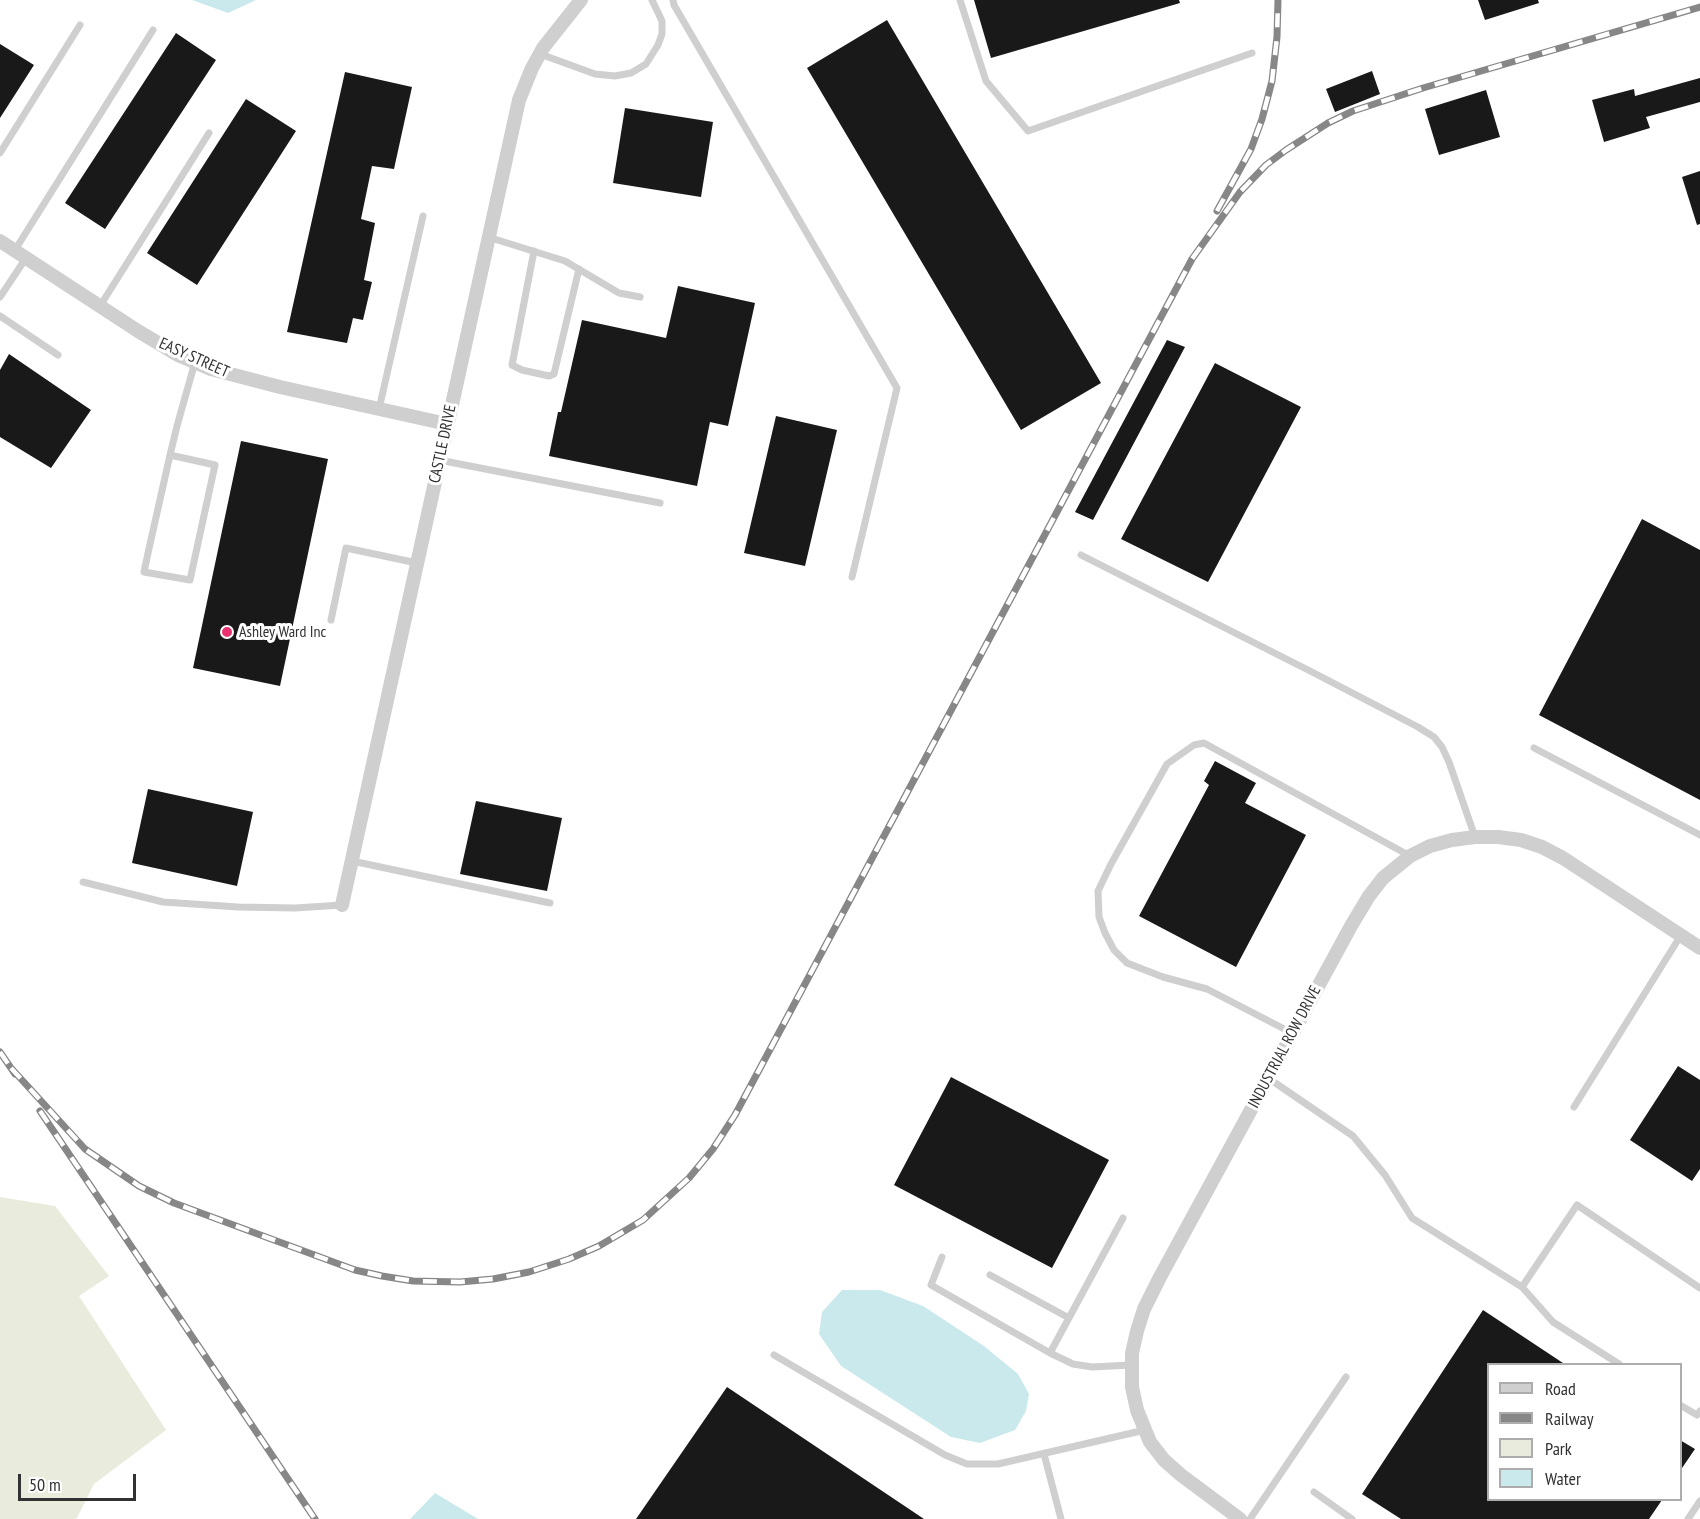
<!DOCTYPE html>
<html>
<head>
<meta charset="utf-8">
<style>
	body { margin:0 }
	#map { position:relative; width:1700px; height:1519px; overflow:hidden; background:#fff; font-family:"PT Sans Narrow",sans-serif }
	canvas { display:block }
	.legend { position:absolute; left:1487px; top:1363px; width:195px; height:138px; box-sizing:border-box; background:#fff; border:2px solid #adadad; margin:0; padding:8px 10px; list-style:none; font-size:18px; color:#323232 }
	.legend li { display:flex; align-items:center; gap:12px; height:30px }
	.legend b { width:30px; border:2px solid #adadad }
	.scale { position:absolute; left:18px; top:1474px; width:118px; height:27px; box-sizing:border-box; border:3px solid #323232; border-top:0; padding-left:8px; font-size:18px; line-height:21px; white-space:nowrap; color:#323232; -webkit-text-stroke:4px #fff; paint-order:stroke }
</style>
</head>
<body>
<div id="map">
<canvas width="1700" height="1519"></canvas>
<ul class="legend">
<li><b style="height:8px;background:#cfcfcf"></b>Road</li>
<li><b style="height:8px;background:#878787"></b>Railway</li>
<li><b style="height:16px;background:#e9ecdd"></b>Park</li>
<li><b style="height:16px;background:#cae9ed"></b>Water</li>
</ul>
<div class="scale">50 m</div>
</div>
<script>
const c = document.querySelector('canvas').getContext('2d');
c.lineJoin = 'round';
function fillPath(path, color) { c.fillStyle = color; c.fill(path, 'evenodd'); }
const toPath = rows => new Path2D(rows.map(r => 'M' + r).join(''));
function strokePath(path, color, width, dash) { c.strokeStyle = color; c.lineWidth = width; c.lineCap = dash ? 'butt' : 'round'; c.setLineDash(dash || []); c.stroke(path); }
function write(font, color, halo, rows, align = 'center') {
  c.font = font + ' "PT Sans Narrow",sans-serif'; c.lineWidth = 6; c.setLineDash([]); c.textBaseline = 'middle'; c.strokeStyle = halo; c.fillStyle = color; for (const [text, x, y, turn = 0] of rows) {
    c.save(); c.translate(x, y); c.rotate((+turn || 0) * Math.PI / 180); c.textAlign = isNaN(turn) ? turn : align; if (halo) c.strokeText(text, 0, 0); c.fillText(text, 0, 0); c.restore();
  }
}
const green = toPath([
	[0,1197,55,1206,109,1276,79,1296,166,1430,94,1484,77,1518,74,1519,0,1519]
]);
const water = toPath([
	[192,0,256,0,228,13],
	[842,1290,880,1290,923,1306,984,1346,1018,1374,1029,1394,1026,1411,1015,1430,980,1443,951,1437,841,1366,819,1334,822,1312],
	[435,1493,478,1519,410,1519]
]);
const building = toPath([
	[974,0,1179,0,1180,3,991,58],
	[1478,0,1538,0,1539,3,1485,20],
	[887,20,1101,383,1021,430,807,68],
	[176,33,216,60,105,229,65,203],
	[0,44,34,65,0,118],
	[1372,71,1380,94,1335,112,1326,89],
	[345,72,412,87,394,169,372,166,361,219,375,223,364,280,372,282,363,320,353,318,347,343,287,332],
	[1700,78,1700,102,1646,117,1650,128,1604,142,1592,100,1634,89,1635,96],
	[1486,90,1500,137,1439,155,1425,109],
	[246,99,296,131,197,285,147,253],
	[625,108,713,122,701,197,613,183],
	[1700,171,1700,224,1697,225,1682,177],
	[678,286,755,303,728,426,710,422,697,486,549,456,558,412,561,412,582,320,666,338],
	[1167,340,1185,347,1093,520,1075,512],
	[9,354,91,410,51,468,0,437,0,370],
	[1215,363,1301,407,1208,582,1121,539],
	[776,416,837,430,805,566,744,553],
	[241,441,328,459,280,686,193,668],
	[1642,519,1700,550,1700,800,1539,715],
	[1215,761,1256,783,1245,803,1306,835,1236,967,1139,916,1209,785,1204,781],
	[148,789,253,812,237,886,132,863],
	[476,801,562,818,547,891,460,874],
	[1678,1066,1700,1080,1700,1169,1692,1181,1630,1140],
	[951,1077,1109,1160,1052,1268,894,1185],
	[1483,1310,1566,1365,1488,1365,1488,1500,1662,1500,1649,1519,1401,1519,1362,1494],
	[727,1387,924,1519,636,1519],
	[1680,1440,1695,1449,1680,1471]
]);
const service = toPath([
	[673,0,674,5,897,388,852,577],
	[960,0,986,81,1028,131,1252,53],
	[540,54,595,74,615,76,631,73,646,64,658,45,662,34,662,21,652,0],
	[0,153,80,25],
	[488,237,565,261,619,293,640,297],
	[15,250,153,30],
	[534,251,512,365,522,370,549,376,554,374,579,269],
	[0,297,26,258],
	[100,306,209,133],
	[0,316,58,355],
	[379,409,423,216],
	[170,455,215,465,190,580,144,572,148,553,170,455,177,426,195,362],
	[439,460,660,503],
	[1081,555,1314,673,1418,727,1434,737,1442,747,1449,762,1475,837],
	[331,620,346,548,417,563],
	[1534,748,1700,835],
	[352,861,550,903],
	[83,882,163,902,238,907,295,908,342,905],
	[1292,1033,1207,989,1163,977,1127,963,1114,950,1105,933,1099,917,1098,891,1111,864,1167,764,1194,745,1204,743,1410,856],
	[1268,1078,1353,1136,1385,1175,1412,1218,1522,1287,1553,1322,1619,1364],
	[1574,1107,1681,935],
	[942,1257,931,1285,1050,1353,1073,1364,1092,1367,1131,1365],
	[990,1275,1069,1318],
	[1522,1287,1577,1205,1700,1288],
	[1050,1353,1123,1218],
	[774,1355,945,1455,967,1464,998,1464,1145,1430],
	[1680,1405,1697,1415,1700,1411],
	[1044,1454,1061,1519],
	[1314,1492,1352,1519],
	[1250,1519,1346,1377],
	[1688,1519,1700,1501]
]);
const minor = toPath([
	[0,241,138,331,178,355,211,369,280,387,447,424],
	[342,905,519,100,532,68,543,48,581,0],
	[1240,1519,1181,1475,1164,1460,1150,1442,1137,1410,1132,1387,1132,1353,1137,1331,1144,1309,1160,1277,1351,926,1369,896,1383,878,1410,856,1430,846,1452,840,1475,837,1498,837,1521,840,1542,847,1563,858,1700,948]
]);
const rail = toPath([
	[1217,211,1251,149,1262,119,1272,81,1277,37,1278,0],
	[0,1052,15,1074],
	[11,1068,85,1149,139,1186,174,1203,355,1270,382,1276,413,1281,460,1282,493,1279,529,1272,569,1259,599,1246,643,1220,689,1178,713,1149,735,1115,1192,259,1240,192,1266,165,1286,150,1328,123,1353,111,1423,88,1700,7],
	[40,1111,315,1519]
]);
const markers = [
	[227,632,6,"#ec3171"]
];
const streetNames = [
	["EASY STREET",194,358,24],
	["CASTLE DRIVE",443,444,-78],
	["INDUSTRIAL ROW DRIVE",1285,1047,-62]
];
const poiNames = [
	["Ashley Ward Inc",239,632]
];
fillPath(green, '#e9ecdd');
fillPath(water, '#cae9ed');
fillPath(building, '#191919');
strokePath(service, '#cfcfcf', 7);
strokePath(minor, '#cfcfcf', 14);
strokePath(rail, '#878787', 7);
strokePath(rail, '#fff', 4.5, [14]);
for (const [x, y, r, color] of markers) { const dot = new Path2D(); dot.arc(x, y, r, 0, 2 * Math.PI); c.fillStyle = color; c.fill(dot); strokePath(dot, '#fff', 2); }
write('16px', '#323232', '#fff', streetNames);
write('16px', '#323232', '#fff', poiNames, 'left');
</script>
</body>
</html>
